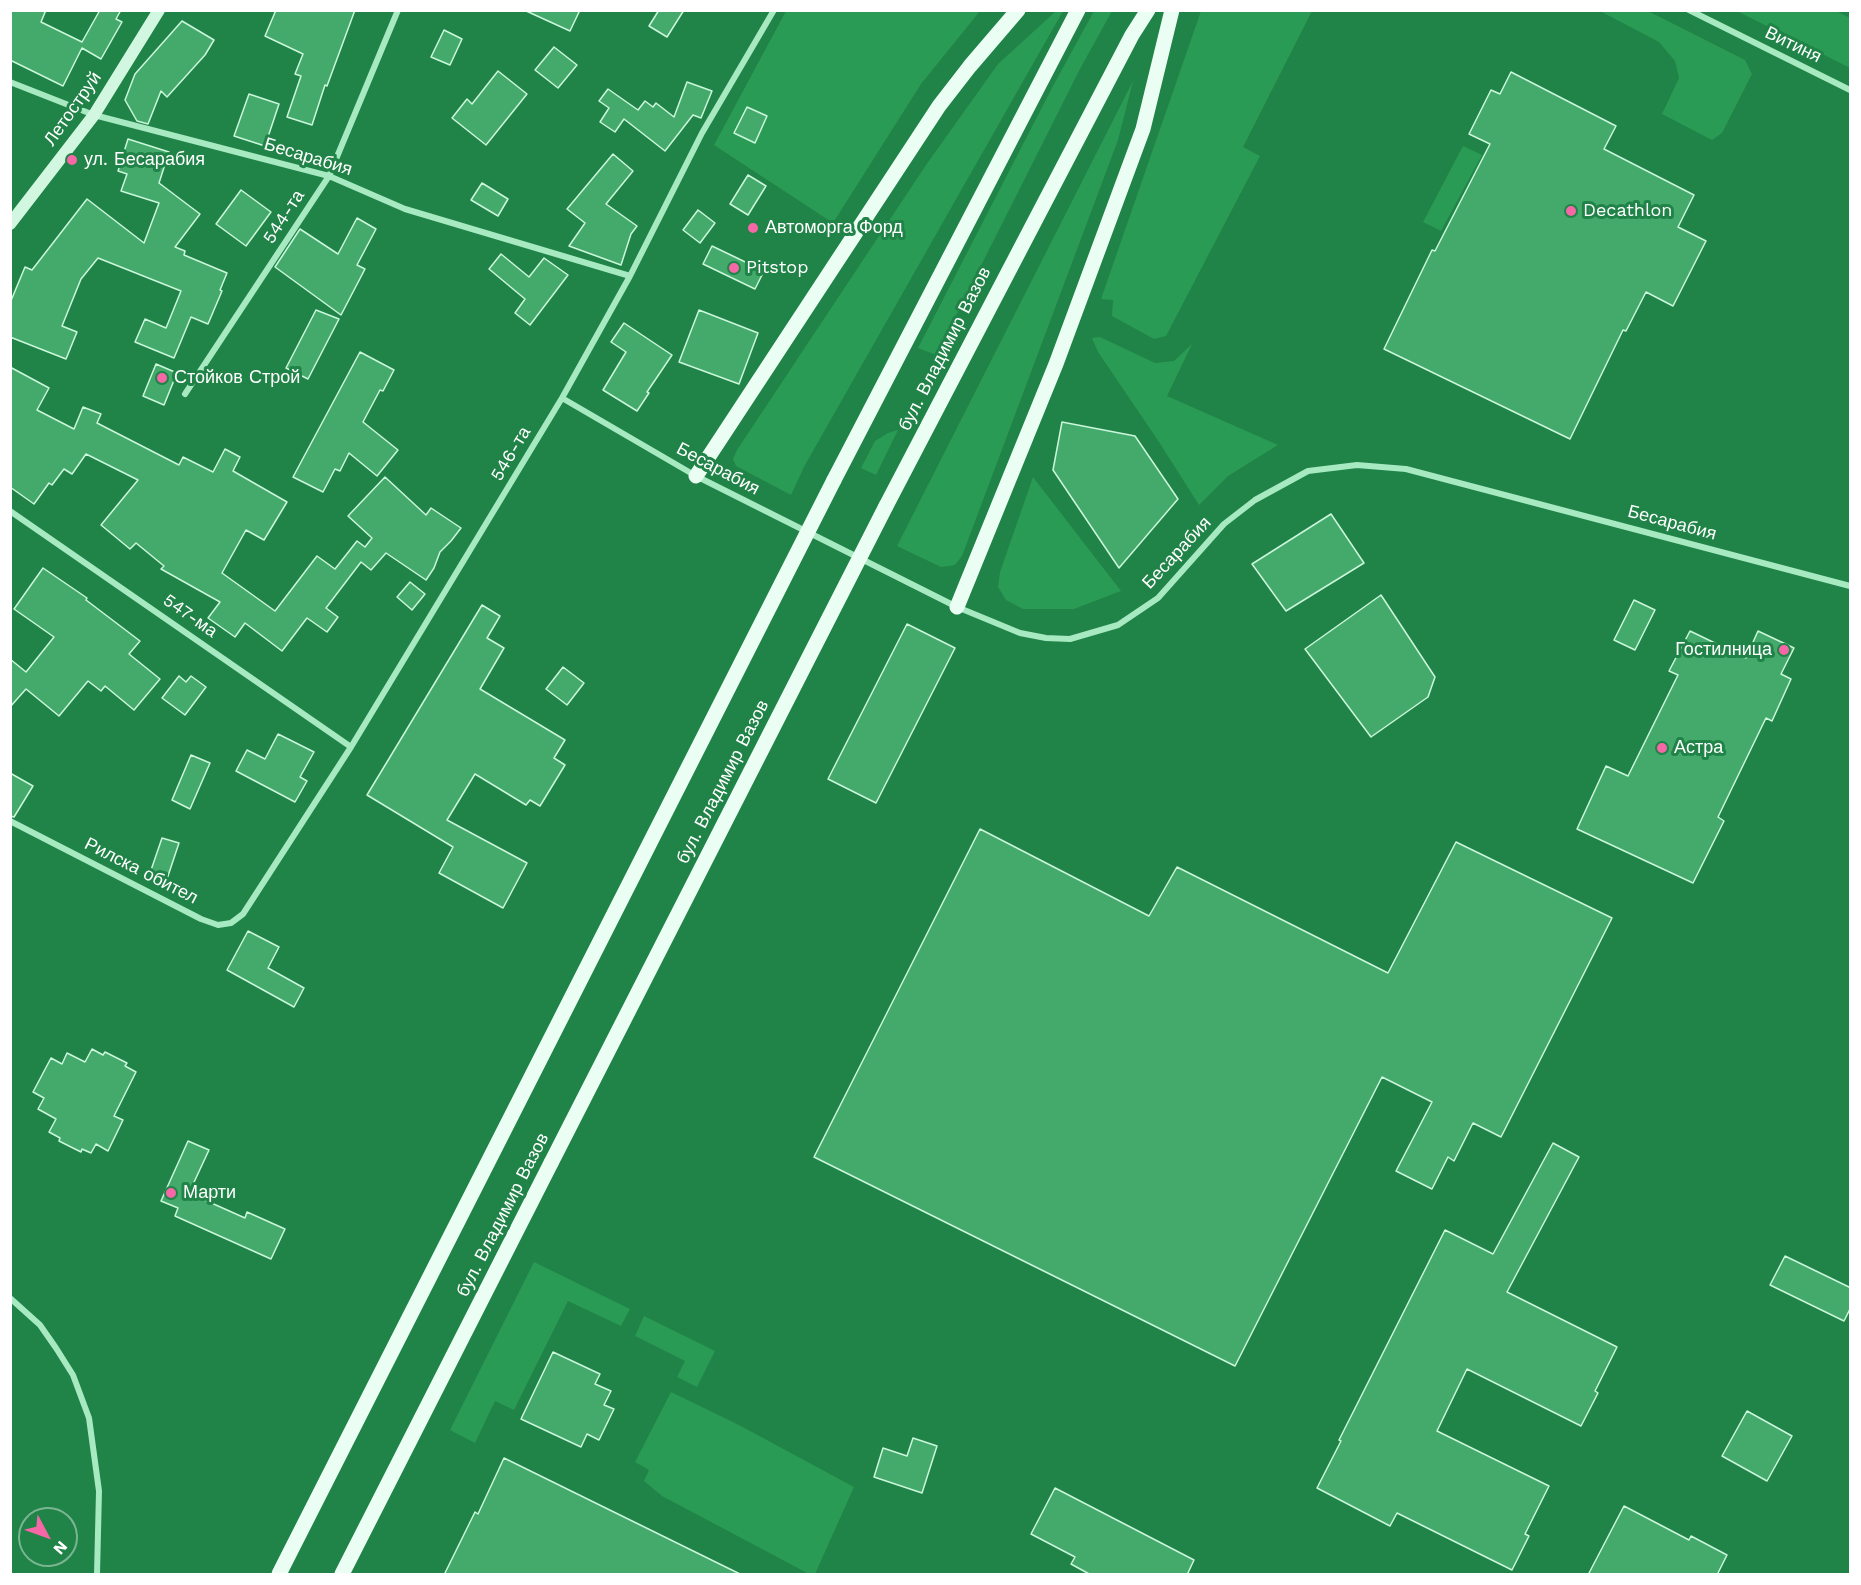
<!DOCTYPE html>
<html>
<head>
<meta charset="utf-8">
<style>
	body { margin:0 }
	#map { position:relative; width:1861px; height:1585px; overflow:hidden; background:#208347; font-family:"Work Sans",sans-serif }
	canvas { display:block }
	.frame { position:absolute; inset:0; border:12px solid #fff; pointer-events:none }
	.north { position:absolute; left:18px; top:1507px; width:60px; height:60px; box-sizing:border-box; background:#208347; border:2px solid #79b591; border-radius:50%; rotate:131deg; font-size:16px; font-weight:700; line-height:24px; text-align:center; color:#fff }
	.north::after { content:''; display:block; margin:auto; width:21px; height:27px; background:#f667a8; clip-path:polygon(50% 0,100% 100%,50% 72%,0 100%) }
</style>
</head>
<body>
<div id="map">
<canvas width="1861" height="1585"></canvas>
<div class="frame"></div>
<div class="north">N</div>
</div>
<script>
const c = document.querySelector('canvas').getContext('2d');
c.lineJoin = 'round';
function fillPath(path, color) { c.fillStyle = color; c.fill(path, 'evenodd'); }
const toPath = rows => new Path2D(rows.map(r => 'M' + r).join(''));
function strokePath(path, color, width, dash) { c.strokeStyle = color; c.lineWidth = width; c.lineCap = dash ? 'butt' : 'round'; c.setLineDash(dash || []); c.stroke(path); }
function write(font, color, halo, rows, align = 'center') {
  c.font = font + ' "Work Sans",sans-serif'; c.lineWidth = 6; c.setLineDash([]); c.textBaseline = 'middle'; c.strokeStyle = halo; c.fillStyle = color; for (const [text, x, y, turn = 0] of rows) {
    c.save(); c.translate(x, y); c.rotate((+turn || 0) * Math.PI / 180); c.textAlign = isNaN(turn) ? turn : align; if (halo) c.strokeText(text, 0, 0); c.fillText(text, 0, 0); c.restore();
  }
}
const green = toPath([
	[786,11,980,11,921,84,833,223,714,145],
	[1056,11,1063,11,805,465,791,495,736,466,733,459,737,450,926,165,998,64],
	[1094,11,1112,11,1080,69,936,355,918,348,1054,84],
	[1201,11,1312,11,1243,147,1260,156,1166,336,1154,339,1112,316,1113,300,1101,299],
	[1600,11,1648,11,1745,60,1752,74,1722,133,1712,140,1662,114,1679,78,1675,61,1659,42],
	[1737,11,1836,11,1850,18,1850,68],
	[1133,81,1118,140,962,556,955,565,941,567,897,546],
	[1463,146,1482,155,1441,231,1423,222],
	[1100,337,1155,363,1174,361,1192,344,1167,396,1278,445,1228,476,1199,505,1159,442,1098,352,1092,338],
	[898,430,876,475,861,468,875,441,888,433],
	[1033,477,1121,591,1074,609,1023,609,1006,600,998,587,1000,572],
	[534,1262,630,1309,621,1326,568,1301,514,1410,495,1401,475,1443,450,1430],
	[644,1316,715,1351,697,1387,677,1377,685,1361,635,1336],
	[671,1392,739,1425,854,1487,815,1574,809,1574,662,1496,644,1481,649,1470,635,1462]
]);
const building = toPath([
	[10,10,46,10,41,22,82,42,100,10,121,10,116,19,122,22,101,59,82,48,63,86,10,60,10,10],
	[276,10,355,10,327,86,325,85,312,125,287,117,301,76,295,74,303,54,265,36,276,10],
	[524,10,580,10,570,31,524,10],
	[659,10,684,10,667,37,649,26,659,10],
	[182,21,214,40,205,55,167,97,161,91,148,124,137,121,125,100,135,74,182,21],
	[444,30,462,39,450,65,431,57,444,30],
	[554,47,577,65,558,88,535,70,554,47],
	[498,71,527,94,486,145,452,118,467,99,472,104,498,71],
	[1511,72,1616,126,1604,149,1694,195,1678,227,1706,241,1673,306,1646,292,1626,331,1623,330,1570,439,1384,349,1432,250,1435,251,1490,144,1469,134,1491,90,1500,94,1511,72],
	[687,82,712,91,701,118,693,115,665,151,624,119,615,132,600,122,609,108,599,101,608,89,638,110,645,101,653,107,656,103,674,117,687,82],
	[249,94,279,104,265,146,234,136,249,94],
	[747,107,767,116,755,143,734,133,747,107],
	[128,139,169,152,159,183,200,214,175,247,185,251,184,255,227,273,220,290,222,291,208,324,191,317,174,358,135,342,145,319,166,328,181,291,98,258,81,279,62,326,77,332,66,359,10,337,10,303,25,267,32,270,87,199,144,243,159,203,121,191,127,174,118,171,128,139],
	[613,154,633,171,606,204,637,226,631,234,621,265,569,246,585,223,567,209,613,154],
	[748,175,766,186,748,215,730,204,748,175],
	[482,183,508,199,498,216,471,200,482,183],
	[241,190,271,212,246,246,216,224,241,190],
	[698,210,715,223,700,243,683,230,698,210],
	[357,218,376,229,357,265,365,269,341,315,275,267,300,229,338,254,357,218],
	[712,246,764,271,755,289,703,264,712,246],
	[501,254,529,277,544,258,568,275,530,325,515,313,525,299,489,269,501,254],
	[316,310,339,319,308,379,286,368,316,310],
	[699,310,758,333,739,384,679,362,699,310],
	[624,323,672,355,647,392,649,393,637,411,603,390,626,352,611,342,624,323],
	[360,352,394,370,383,391,380,390,363,422,398,450,377,476,349,453,340,471,335,469,323,492,293,477,360,352],
	[156,364,177,373,164,405,143,396,156,364],
	[10,367,49,388,37,410,74,429,83,407,101,414,97,423,179,465,183,457,213,472,225,449,240,457,233,471,287,502,264,540,246,530,222,573,275,611,317,556,335,569,357,541,365,547,372,538,348,516,385,477,426,515,431,508,461,528,451,541,440,552,434,568,426,580,386,553,371,570,361,562,326,608,338,617,327,632,307,618,282,651,245,623,235,637,208,618,220,602,161,569,164,566,136,543,130,549,101,525,138,480,86,454,72,474,64,469,52,485,49,483,34,504,10,487,10,367],
	[1062,422,1135,436,1178,499,1119,568,1053,470,1062,422],
	[1331,514,1364,563,1286,611,1252,564,1331,514],
	[43,568,87,598,86,600,140,641,129,654,160,679,134,710,105,686,101,691,88,681,59,716,26,689,10,707,10,659,26,672,54,637,14,609,43,568],
	[410,582,425,594,412,610,397,597,410,582],
	[1381,595,1435,677,1428,697,1371,737,1305,649,1381,595],
	[1634,600,1655,610,1635,650,1614,640,1634,600],
	[482,605,500,616,487,638,504,648,480,689,565,740,554,758,565,765,540,806,530,800,526,805,475,774,447,820,527,863,503,908,439,873,453,847,367,795,482,605],
	[907,624,955,648,876,803,828,779,907,624],
	[1690,631,1746,658,1758,631,1794,648,1781,674,1791,679,1772,721,1766,718,1718,817,1724,821,1693,883,1577,829,1606,766,1628,776,1678,675,1669,671,1690,631],
	[563,667,584,683,567,705,546,689,563,667],
	[179,676,186,682,191,676,206,687,185,715,162,698,179,676],
	[278,734,314,752,300,777,307,781,295,802,236,771,247,750,265,759,278,734],
	[191,755,210,763,190,809,172,800,191,755],
	[10,773,33,786,14,817,10,816,10,773],
	[980,829,1149,916,1177,867,1388,973,1456,842,1612,918,1501,1137,1473,1123,1454,1161,1448,1157,1432,1189,1396,1171,1432,1102,1382,1077,1235,1366,814,1157,980,829],
	[162,838,179,843,167,879,150,873,162,838],
	[248,931,279,947,268,968,304,988,294,1007,227,970,248,931],
	[92,1049,103,1055,105,1052,127,1063,125,1066,136,1072,114,1116,123,1120,108,1151,96,1144,91,1153,82,1149,81,1152,59,1141,60,1138,49,1132,56,1119,38,1109,44,1098,33,1092,51,1058,62,1064,67,1053,85,1062,92,1049],
	[188,1141,209,1150,189,1193,245,1218,247,1212,285,1229,271,1259,175,1216,178,1208,161,1201,188,1141],
	[1553,1143,1579,1157,1507,1292,1617,1347,1595,1391,1598,1393,1581,1426,1467,1369,1437,1431,1549,1486,1525,1534,1529,1536,1512,1570,1397,1513,1390,1526,1317,1488,1341,1441,1339,1440,1445,1230,1493,1254,1553,1143],
	[1785,1256,1851,1288,1851,1307,1844,1321,1770,1285,1785,1256],
	[553,1352,600,1374,595,1384,611,1391,604,1405,614,1409,599,1440,587,1434,581,1447,521,1419,553,1352],
	[1747,1411,1792,1436,1767,1481,1722,1456,1747,1411],
	[913,1438,937,1446,922,1493,874,1477,883,1448,907,1456,913,1438],
	[504,1458,742,1575,444,1575,475,1512,478,1514,504,1458],
	[1055,1488,1194,1560,1187,1575,1091,1575,1071,1564,1075,1557,1031,1534,1055,1488],
	[1624,1506,1689,1540,1691,1536,1727,1555,1717,1575,1588,1575,1624,1506]
]);
const street = toPath([
	[1689,10,1850,90],
	[10,82,94,115,329,176,405,209,630,276],
	[185,394,329,176,398,10],
	[562,398,696,476,957,607,1020,633,1046,638,1070,639,1118,625,1158,598,1224,524,1255,500,1308,471,1357,465,1406,469,1850,586],
	[10,511,351,747],
	[10,821,201,919,218,925,231,923,243,914,351,747,562,398,630,276,702,133,774,10],
	[10,1298,40,1325,56,1348,73,1375,89,1418,99,1491,97,1574]
]);
const secondary = toPath([
	[10,224,94,115,159,10]
]);
const primary = toPath([
	[696,476,939,106,970,66,1018,10],
	[834,480,1078,10],
	[886,506,1132,35,1148,10],
	[957,607,1056,364,1143,129,1172,10],
	[342,1574,551,1163]
]);
const primaryBridge = toPath([
	[551,1163,886,506],
	[279,1574,834,480]
]);
const markers = [
	[72,160,6,"#f667a8"],
	[1571,211,6,"#f667a8"],
	[753,228,6,"#f667a8"],
	[734,268,6,"#f667a8"],
	[162,378,6,"#f667a8"],
	[1784,650,6,"#f667a8"],
	[1662,748,6,"#f667a8"],
	[171,1193,6,"#f667a8"]
];
const streetNames = [
	["Витиня",1793,45,26],
	["Летоструй",73,109,-55],
	["Бесарабия",308,157,17],
	["544-та",284,217,-57],
	["бул. Владимир Вазов",945,349,-63],
	["546-та",511,454,-59],
	["Бесарабия",718,469,28],
	["Бесарабия",1672,523,15],
	["Бесарабия",1177,553,-47],
	["547-ма",190,616,35],
	["бул. Владимир Вазов",723,782,-63],
	["Рилска обител",141,871,27],
	["бул. Владимир Вазов",503,1215,-63]
];
const poiNames = [
	["ул. Бесарабия",84,160],
	["Decathlon",1583,211],
	["Автоморга Форд",765,228],
	["Pitstop",746,268],
	["Стойков Строй",174,378],
	["Гостилница",1772,650,"right"],
	["Астра",1674,748],
	["Марти",183,1193]
];
fillPath(green, '#2a9b55');
fillPath(building, '#44aa6b');
strokePath(building, '#cbf7db', 1.5);
strokePath(street, '#a7e9c0', 6);
strokePath(secondary, '#d2f7e0', 12);
strokePath(primary, '#eafef3', 15);
strokePath(primaryBridge, '#eafef3', 15);
for (const [x, y, r, color] of markers) { const dot = new Path2D(); dot.arc(x, y, r, 0, 2 * Math.PI); c.fillStyle = color; c.fill(dot); strokePath(dot, '#208347', 2); }
write('18px', '#fff', '#208347', streetNames);
write('18px', '#fff', '#208347', poiNames, 'left');
</script>
</body>
</html>
